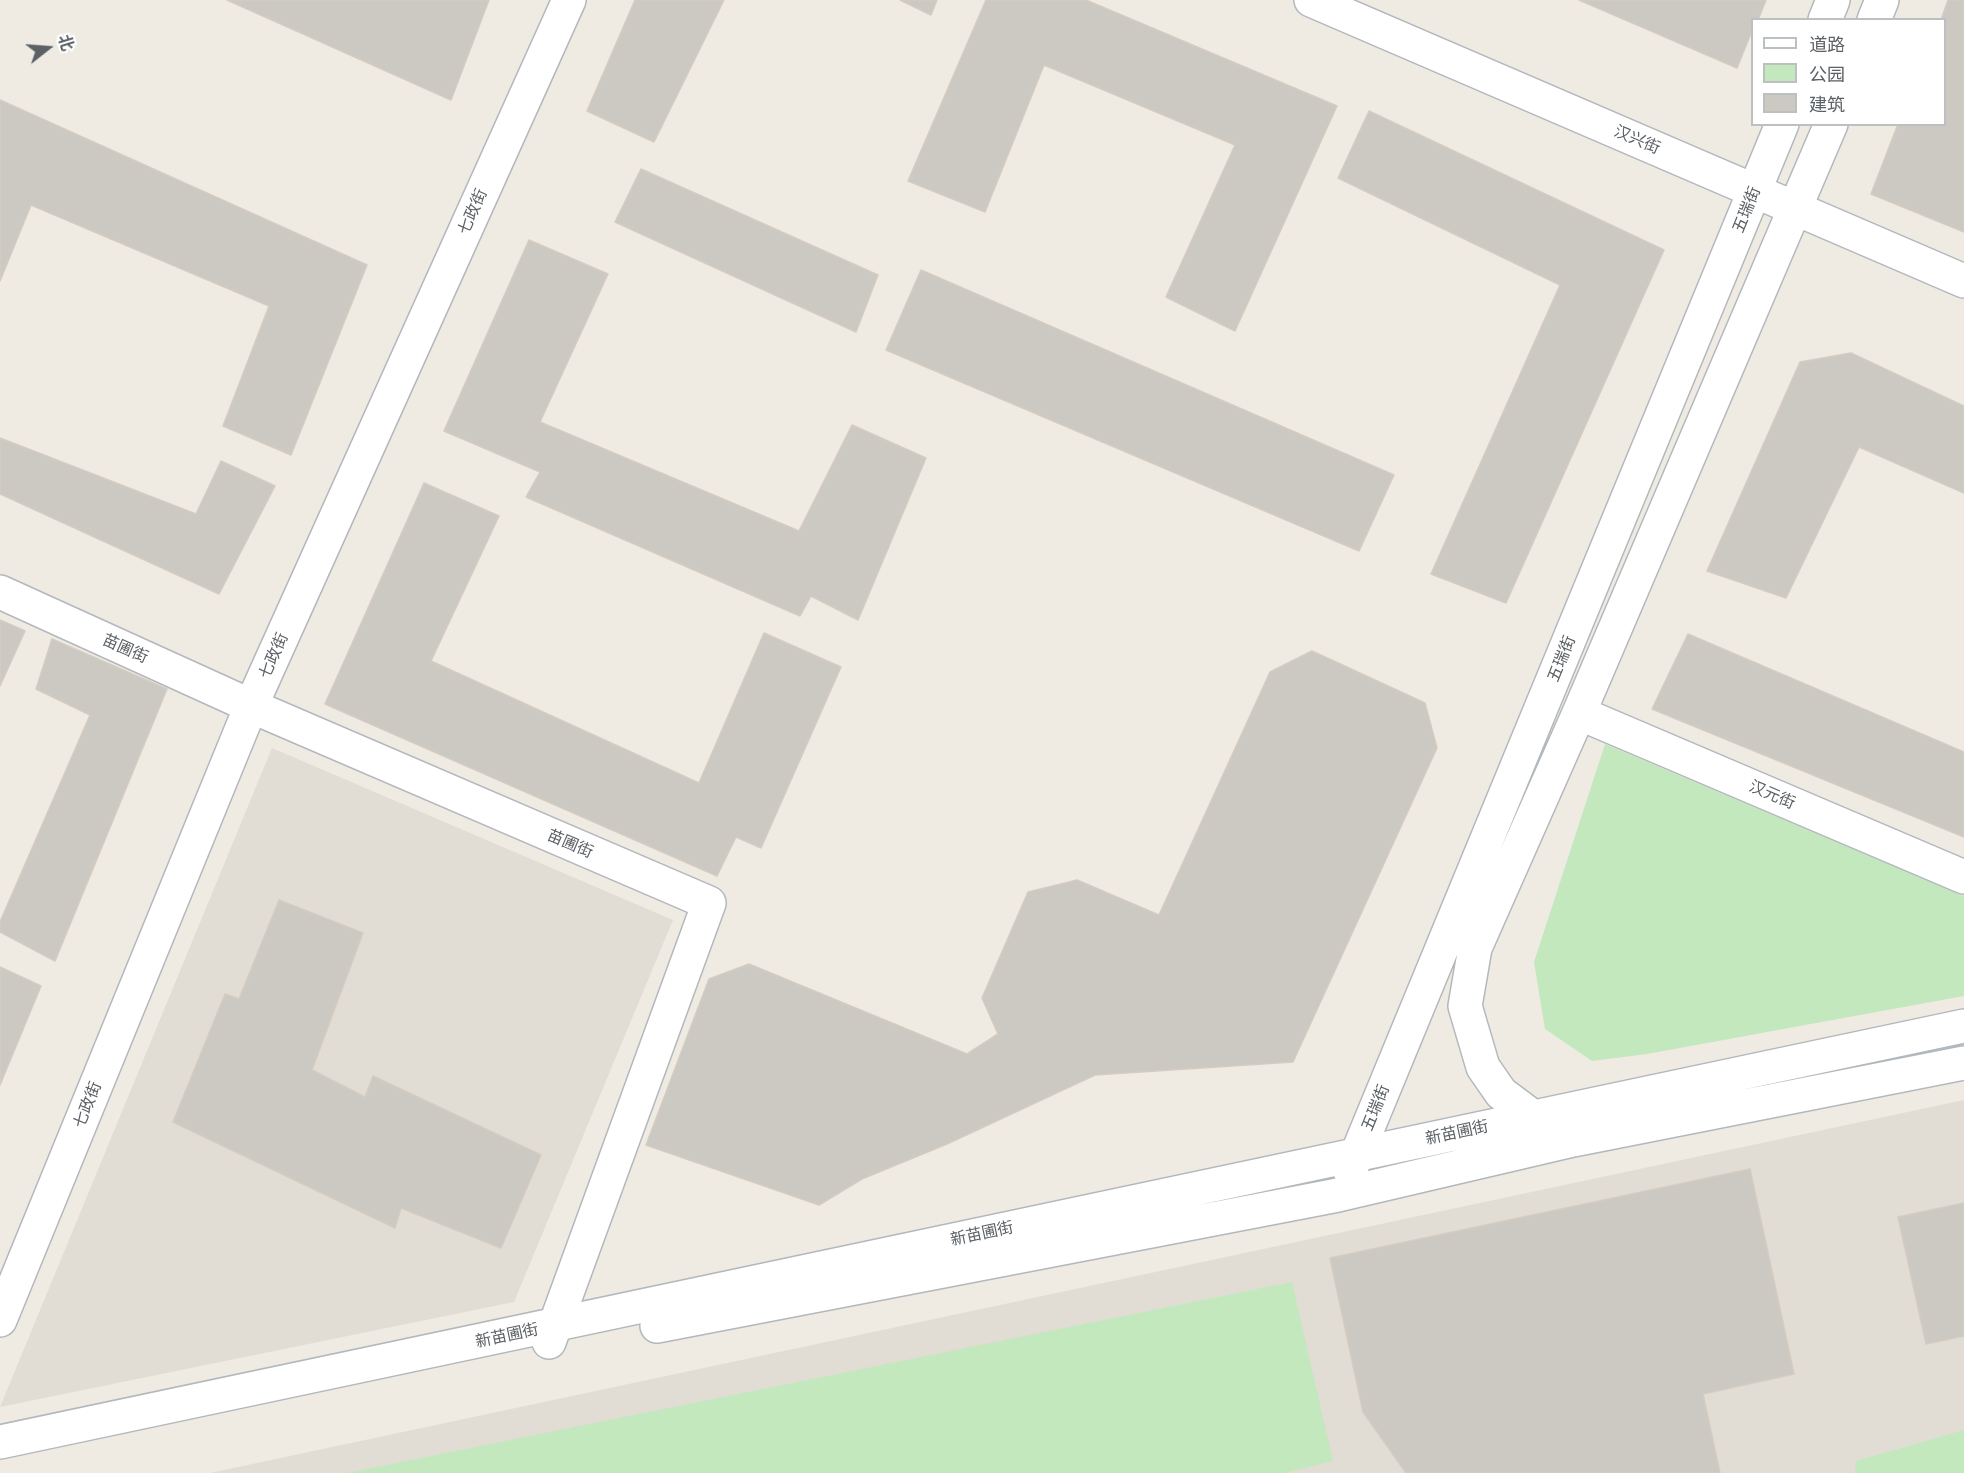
<!DOCTYPE html>
<html>
<head>
<meta charset="utf-8">
<style>
	body { margin:0 }
	#map { position:relative; width:1964px; height:1473px; overflow:hidden; background:#efebe3; font-family:Rubik,"Noto Sans SC",sans-serif }
	canvas { display:block }
	.legend { position:absolute; left:1751px; top:18px; width:195px; height:108px; box-sizing:border-box; background:#fff; border:2px solid #bdc0c1; margin:0; padding:8px 10px; list-style:none; font-size:18px; color:#5b6165 }
	.legend li { display:flex; align-items:center; gap:12px; height:30px }
	.legend b { width:30px; border:2px solid #bdc0c1 }
	.north { position:absolute; left:18px; top:18px; width:60px; height:60px; -webkit-text-stroke:4px #fff; paint-order:stroke; rotate:73deg; font-size:16px; font-weight:700; line-height:24px; text-align:center; color:#5b6165 }
	.north::after { content:''; display:block; margin:auto; width:21px; height:27px; background:#5b6165; clip-path:polygon(50% 0,100% 100%,50% 72%,0 100%) }
</style>
</head>
<body>
<div id="map">
<canvas width="1964" height="1473"></canvas>
<ul class="legend">
<li><b style="height:8px;background:#fff"></b>道路</li>
<li><b style="height:16px;background:#c4e8be"></b>公园</li>
<li><b style="height:16px;background:#ccc8c2"></b>建筑</li>
</ul>
<div class="north">北</div>
</div>
<script>
const c = document.querySelector('canvas').getContext('2d');
c.lineJoin = 'round';
function fillPath(path, color) { c.fillStyle = color; c.fill(path, 'evenodd'); }
const toPath = rows => new Path2D(rows.map(r => 'M' + r).join(''));
function strokePath(path, color, width, dash) { c.strokeStyle = color; c.lineWidth = width; c.lineCap = dash ? 'butt' : 'round'; c.setLineDash(dash || []); c.stroke(path); }
function write(font, color, halo, rows, align = 'center') {
  c.font = font + ' Rubik,"Noto Sans SC",sans-serif'; c.lineWidth = 4.5; c.setLineDash([]); c.textBaseline = 'middle'; c.strokeStyle = halo; c.fillStyle = color; for (const [text, x, y, turn = 0] of rows) {
    c.save(); c.translate(x, y); c.rotate((+turn || 0) * Math.PI / 180); c.textAlign = isNaN(turn) ? turn : align; if (halo) c.strokeText(text, 0, 0); c.fillText(text, 0, 0); c.restore();
  }
}
const education = toPath([
	[272,748,673,920,514,1302,0,1407],
	[1964,1100,1964,1473,210,1473]
]);
const green = toPath([
	[1605,744,1964,896,1964,996,1647,1054,1592,1061,1545,1029,1534,962],
	[1292,1282,1333,1461,1285,1473,347,1473],
	[1964,1430,1964,1473,1855,1473,1856,1461]
]);
const building = toPath([
	[227,0,489,0,451,100,227,0],
	[635,0,724,0,654,142,587,111,635,0],
	[900,0,937,0,931,15,900,0],
	[986,0,1086,0,1337,106,1235,331,1166,297,1235,145,1044,65,985,212,908,181,986,0],
	[1579,0,1766,0,1758,20,1752,20,1752,31,1737,68,1579,0],
	[1948,0,1964,0,1964,232,1871,194,1898,124,1944,124,1944,20,1941,20,1948,0],
	[0,100,367,265,291,455,223,426,269,306,31,205,0,281,0,100],
	[1369,111,1664,250,1506,603,1431,574,1560,285,1338,178,1369,111],
	[641,169,878,275,856,332,615,222,641,169],
	[529,240,608,274,540,422,799,531,852,425,926,458,858,620,811,596,800,616,526,497,540,472,444,431,529,240],
	[921,270,1394,475,1359,551,886,350,921,270],
	[1851,353,1964,406,1964,493,1859,447,1786,598,1707,571,1800,362,1851,353],
	[0,438,196,514,221,461,275,486,219,594,0,494,0,438],
	[424,483,499,516,431,661,699,783,764,633,841,667,761,848,736,837,717,876,325,704,424,483],
	[0,620,25,631,0,686,0,620],
	[1688,634,1964,752,1964,837,1652,709,1688,634],
	[52,639,167,689,55,961,0,932,0,922,90,715,36,689,52,639],
	[1312,651,1425,703,1437,748,1293,1062,1095,1075,947,1144,862,1179,819,1205,646,1145,709,979,749,964,967,1054,998,1034,982,998,1028,892,1077,880,1159,915,1270,672,1312,651],
	[279,900,363,933,312,1070,365,1097,373,1076,541,1155,501,1248,401,1208,395,1228,173,1122,225,994,239,999,279,900],
	[0,967,41,986,0,1085,0,967],
	[1750,1169,1794,1374,1703,1394,1720,1473,1406,1473,1363,1412,1330,1258,1750,1169],
	[1964,1203,1964,1336,1926,1344,1898,1217,1964,1203]
]);
const secondary = toPath([
	[1311,0,1964,281],
	[1825,20,1833,0],
	[1874,20,1882,0],
	[0,592,251,706,709,903,549,1342],
	[1579,713,1964,877],
	[1533,1117,1501,1093,1483,1067,1465,1006,1475,948,1579,713,1831,124],
	[1350,1171,1782,124],
	[0,1320,251,706,569,0],
	[657,1326,1338,1195,1573,1140,1964,1063],
	[0,1442,1964,1026]
]);
const streetNames = [
	["汉兴街",1637,140,23],
	["五瑞街",1747,210,-68],
	["七政街",473,212,-66],
	["苗圃街",125,649,24],
	["七政街",274,656,-66],
	["五瑞街",1562,659,-68],
	["汉元街",1772,795,23],
	["苗圃街",570,844,23],
	["七政街",88,1105,-68],
	["五瑞街",1376,1108,-68],
	["新苗圃街",1457,1133,-12],
	["新苗圃街",982,1234,-12],
	["新苗圃街",507,1336,-12]
];
fillPath(education, '#e1dcd4');
fillPath(green, '#c4e8be');
fillPath(building, '#ccc8c2');
strokePath(building, '#d4ccc1', 1.5);
strokePath(secondary, '#b2b8bc', 36);
strokePath(secondary, '#fff', 33);
write('16px', '#5b6165', '#fff', streetNames);
</script>
</body>
</html>
